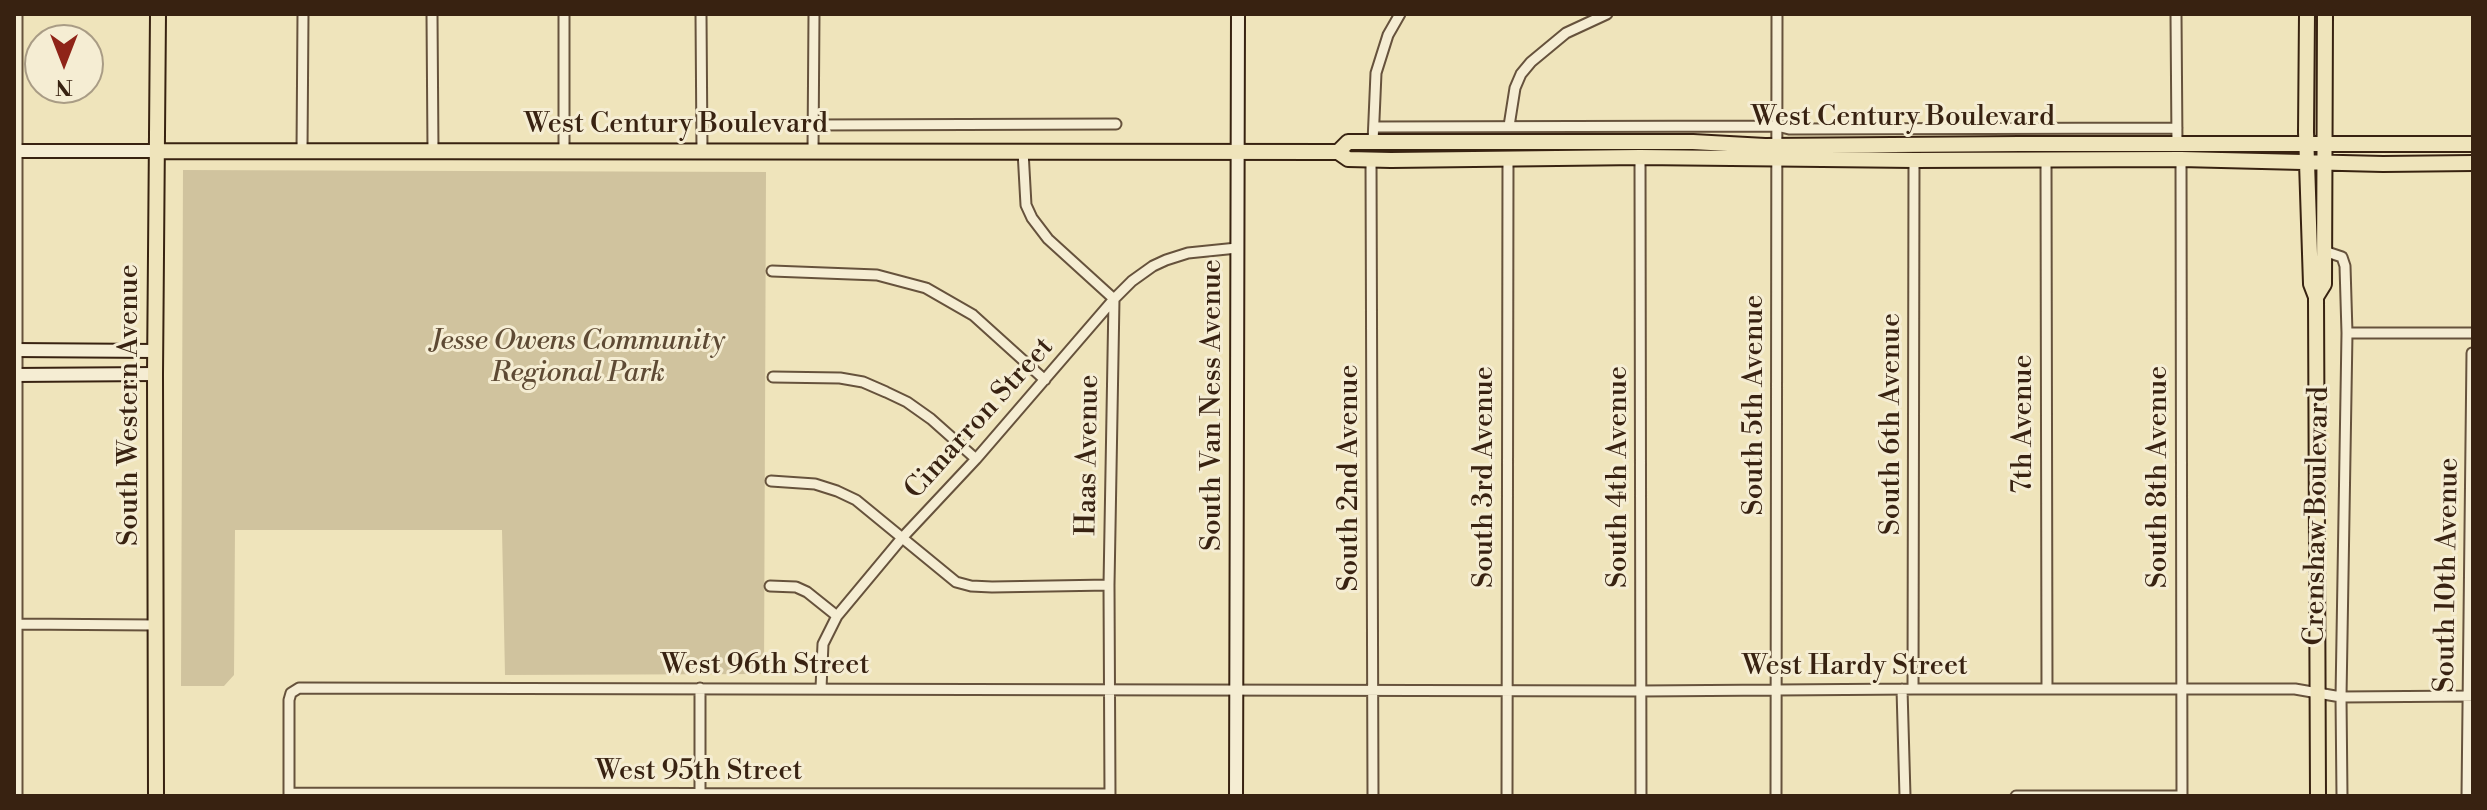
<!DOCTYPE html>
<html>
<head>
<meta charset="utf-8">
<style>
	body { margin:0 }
	#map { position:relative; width:2487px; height:810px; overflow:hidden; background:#efe4bb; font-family:"Libre Bodoni",serif }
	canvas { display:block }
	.frame { position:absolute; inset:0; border:16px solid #382211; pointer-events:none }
	.north { position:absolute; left:24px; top:24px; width:80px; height:80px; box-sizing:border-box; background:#f5edd3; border:2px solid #a99c85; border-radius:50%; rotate:180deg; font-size:22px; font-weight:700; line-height:32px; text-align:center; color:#382211 }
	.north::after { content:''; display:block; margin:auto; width:28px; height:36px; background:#8f2418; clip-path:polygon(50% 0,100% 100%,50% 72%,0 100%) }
</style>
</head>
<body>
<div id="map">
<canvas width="2487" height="810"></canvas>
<div class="frame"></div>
<div class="north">N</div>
</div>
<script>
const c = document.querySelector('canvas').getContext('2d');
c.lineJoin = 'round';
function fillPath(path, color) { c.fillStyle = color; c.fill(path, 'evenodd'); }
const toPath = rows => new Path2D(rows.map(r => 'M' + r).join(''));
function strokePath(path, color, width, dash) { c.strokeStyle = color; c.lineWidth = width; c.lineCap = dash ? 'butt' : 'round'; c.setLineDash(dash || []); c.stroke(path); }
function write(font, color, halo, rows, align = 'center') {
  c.font = font + ' "Libre Bodoni",serif'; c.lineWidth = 6; c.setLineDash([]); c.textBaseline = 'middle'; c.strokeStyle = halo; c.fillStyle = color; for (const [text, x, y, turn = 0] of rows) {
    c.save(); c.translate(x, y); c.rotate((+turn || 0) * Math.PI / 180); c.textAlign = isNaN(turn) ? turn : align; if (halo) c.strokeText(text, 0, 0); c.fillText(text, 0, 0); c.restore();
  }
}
const green = toPath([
	[183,170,766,172,764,674,505,675,502,530,235,530,234,675,224,686,181,686]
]);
const street = toPath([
	[432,14,433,151],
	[564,14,564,151],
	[701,14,702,151],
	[2176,14,2177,144],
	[813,125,1116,124],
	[1509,126,1515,88,1521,74,1531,62,1566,33,1607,14],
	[1374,127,1777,126,1789,129,2177,128],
	[1373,142,1376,73,1388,35,1400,14],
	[302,151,303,14],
	[813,151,814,14],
	[1023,151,1026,205,1032,218,1048,239,1114,299,1109,585,1110,796],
	[1640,157,1641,796],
	[1371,159,1373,796],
	[2181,159,2182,796],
	[2046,160,2047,689],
	[2324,251,2342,257,2345,266,2347,333,2341,697,2342,796],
	[772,271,877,275,926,288,973,315,1045,380],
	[2347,333,2473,333],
	[773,377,840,378,863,382,886,392,907,402,931,419,976,459],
	[771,481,815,484,837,491,856,500,956,582,971,586,992,587,1109,585],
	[770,586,796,587,807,592,837,616],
	[14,624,156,625],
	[821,688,823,644,837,616,902,538,976,459,1114,299,1132,281,1153,266,1166,260,1188,253,1237,248],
	[1902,689,1905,796],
	[1913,689,1914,160],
	[289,793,1110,794],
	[17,796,17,14],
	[289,796,289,700,291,693,299,688,1641,691,1913,689,2295,689,2341,697,2473,696],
	[700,796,700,688],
	[1507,796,1508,158],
	[1776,796,1777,14],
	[2016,796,2182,796],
	[2467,796,2472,353]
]);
const secondary = toPath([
	[14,151,157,151],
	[14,350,155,351],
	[14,375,155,374],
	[1236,796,1238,14]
]);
const primary = toPath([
	[2307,14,2306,132,2311,284,2316,297,2318,796],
	[157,151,1338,152,1348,159,1391,160,1640,157,1914,160,2181,159,2383,164,2473,163],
	[1338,152,1348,142,1693,142,1765,146,2020,144,2473,144],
	[2316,297,2324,284,2325,14],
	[156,796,155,374,158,14]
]);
const streetNames = [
	["West Century Boulevard",1903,118],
	["West Century Boulevard",676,125],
	["South Western Avenue",130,405,-90],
	["South Van Ness Avenue",1213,405,-90],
	["South 5th Avenue",1755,405,-90],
	["Cimarron Street",980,419,-48],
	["South 6th Avenue",1892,424,-90],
	["7th Avenue",2024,424,-90],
	["Haas Avenue",1089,455,-89],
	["South 3rd Avenue",1485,477,-90],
	["South 4th Avenue",1619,477,-90],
	["South 8th Avenue",2159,477,-90],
	["South 2nd Avenue",1350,478,-90],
	["Crenshaw Boulevard",2318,516,-89],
	["South 10th Avenue",2448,575,-89],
	["West 96th Street",765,666],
	["West Hardy Street",1855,667],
	["West 95th Street",699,772]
];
const parkNames = [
	["Jesse Owens Community",578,342],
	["Regional Park",578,374]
];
fillPath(green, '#d0c39e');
strokePath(street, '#66523c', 13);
strokePath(secondary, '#382211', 16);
strokePath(primary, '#382211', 18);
strokePath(street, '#f5edd3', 9);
strokePath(secondary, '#f5edd3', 12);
strokePath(primary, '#efe4bb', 14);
write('28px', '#382211', '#f5edd3', streetNames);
write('italic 28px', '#5e4a34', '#f5edd3', parkNames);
</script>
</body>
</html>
